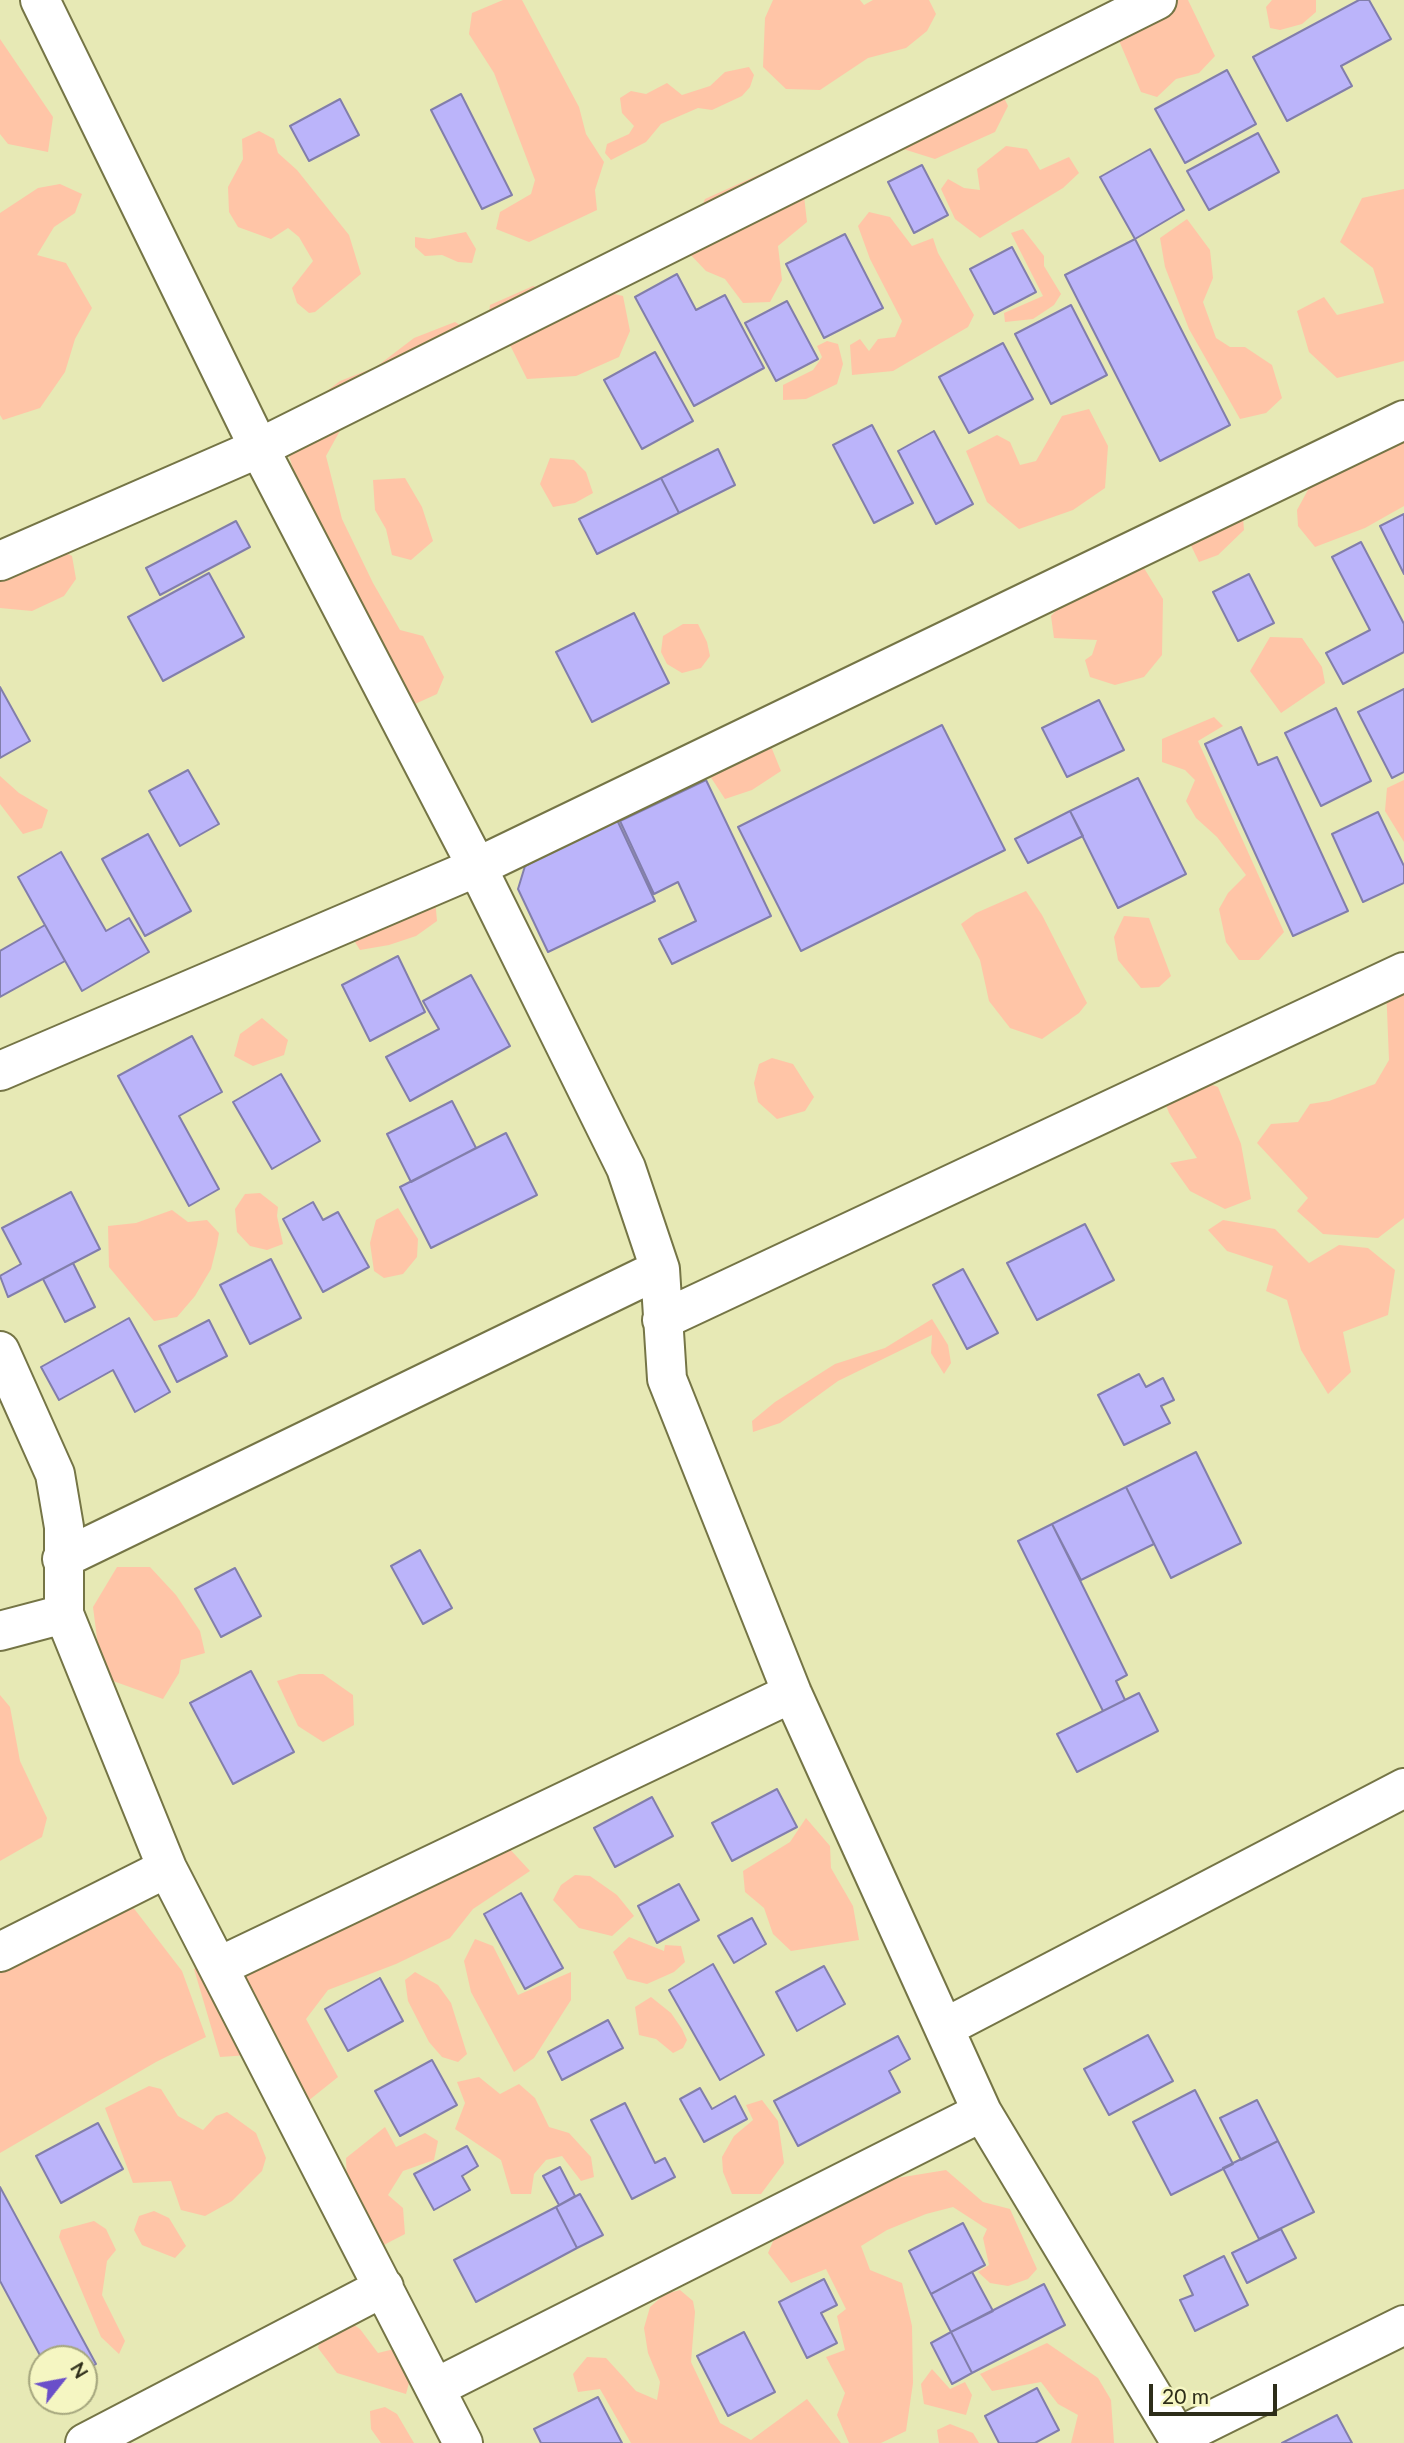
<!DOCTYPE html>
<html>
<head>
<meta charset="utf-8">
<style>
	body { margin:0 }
	#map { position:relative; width:1404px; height:2443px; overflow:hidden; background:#e7e9b5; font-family:Lato,sans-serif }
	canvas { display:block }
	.north { position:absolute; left:28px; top:2345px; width:70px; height:70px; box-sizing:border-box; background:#f5f6c2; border:2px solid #a5a67e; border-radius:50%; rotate:59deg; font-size:19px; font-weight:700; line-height:28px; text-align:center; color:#2d2d19 }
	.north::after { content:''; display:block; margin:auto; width:24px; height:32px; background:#6a4fc9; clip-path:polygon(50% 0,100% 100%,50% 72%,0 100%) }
	.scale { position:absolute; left:1149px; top:2384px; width:128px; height:32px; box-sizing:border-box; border:4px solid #2d2d19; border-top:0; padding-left:9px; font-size:21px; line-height:24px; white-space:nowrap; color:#2d2d19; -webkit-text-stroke:5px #f5f6c2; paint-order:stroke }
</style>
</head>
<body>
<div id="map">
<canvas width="1404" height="2443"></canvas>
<div class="north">N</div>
<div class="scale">20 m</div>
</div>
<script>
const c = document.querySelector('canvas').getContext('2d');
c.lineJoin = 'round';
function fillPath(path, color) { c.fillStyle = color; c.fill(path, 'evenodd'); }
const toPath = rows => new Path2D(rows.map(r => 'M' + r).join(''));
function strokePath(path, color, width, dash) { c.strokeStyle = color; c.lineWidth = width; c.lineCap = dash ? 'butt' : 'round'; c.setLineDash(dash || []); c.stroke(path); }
const green = toPath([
	[503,0,522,0,579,107,586,134,604,162,595,190,597,210,529,242,496,229,500,212,531,194,535,180,494,73,469,34,472,13],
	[773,0,860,0,864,5,873,0,929,0,936,14,927,31,906,48,868,58,820,90,786,89,763,67,765,18],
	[1131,0,1188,0,1215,56,1199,73,1176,79,1157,97,1141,92,1114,29],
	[1272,0,1316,0,1316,12,1302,24,1280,30,1270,28,1266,7],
	[0,39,53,117,48,152,8,144,0,134],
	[749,67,754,75,750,87,742,96,712,110,698,108,661,124,646,142,611,160,605,153,607,144,629,134,634,126,622,113,620,98,631,91,646,94,667,83,682,95,710,86,725,72],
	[992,73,1008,106,995,132,935,159,900,148],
	[259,131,274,139,278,153,297,170,349,235,361,274,315,312,309,313,297,303,292,288,313,261,299,237,288,228,271,239,238,227,229,212,228,187,243,159,242,139],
	[1006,146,1027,149,1040,170,1069,157,1079,173,1063,188,980,238,955,219,941,189,948,179,964,188,980,190,977,169],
	[776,167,804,196,807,222,778,246,782,280,770,302,743,303,725,279,706,271,687,251,690,236,705,199],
	[60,184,82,194,75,213,54,227,37,255,66,263,92,308,75,339,65,372,40,408,3,420,0,415,0,213,38,188],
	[1404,189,1404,361,1337,378,1309,352,1297,311,1324,297,1337,315,1384,303,1373,268,1340,242,1362,198],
	[869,212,890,217,912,246,933,238,938,253,974,315,968,327,893,371,852,375,850,345,860,339,869,351,878,339,895,337,902,321,870,259,858,226],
	[1187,219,1210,250,1213,278,1203,302,1216,338,1230,347,1245,347,1272,365,1282,398,1266,413,1240,419,1189,329,1165,267,1160,238],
	[1023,229,1044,256,1044,266,1061,294,1054,305,1033,319,1005,322,1004,313,1043,296,1011,233],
	[466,232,476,249,472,263,458,262,442,255,425,256,415,247,415,237,429,239],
	[533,286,569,299,601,291,623,296,630,331,619,357,576,376,527,379,511,347,487,329,490,305],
	[455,322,468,330,353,407,326,456,342,519,373,583,400,630,423,636,444,677,437,694,404,709,303,502,283,436,301,411,340,381,376,367,414,338],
	[827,341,838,344,843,364,837,384,806,399,783,400,783,385,813,370,822,357,817,346],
	[1089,409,1108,446,1105,488,1073,510,1019,529,987,502,966,451,997,435,1010,442,1020,465,1036,461,1062,416],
	[1404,414,1404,506,1365,528,1315,547,1298,526,1297,510,1309,488,1306,459],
	[550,458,574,460,586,472,593,493,575,503,553,507,540,484],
	[405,478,422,507,433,541,411,560,392,555,386,529,375,510,373,480],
	[1243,518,1244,530,1218,555,1199,562,1182,527],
	[5,537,34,537,72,556,76,579,64,596,32,611,0,608,0,541],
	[1136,555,1163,599,1162,655,1144,677,1115,685,1090,677,1085,660,1092,655,1097,640,1054,638,1051,616,1073,592],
	[683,624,698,624,707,642,710,656,701,668,682,673,667,664,661,652,663,636],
	[1270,637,1302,638,1322,667,1325,683,1281,713,1250,671],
	[1214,717,1223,726,1198,741,1284,932,1259,960,1239,960,1226,942,1219,909,1228,893,1246,875,1217,837,1196,818,1186,801,1195,780,1185,770,1162,762,1162,739],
	[770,744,781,771,752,790,725,799,708,773],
	[0,776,19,793,48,810,42,828,23,834,0,804],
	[1404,780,1404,842,1385,811,1387,788],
	[1026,891,1042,915,1087,1003,1079,1013,1042,1039,1010,1028,989,1001,980,960,961,924,976,913],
	[435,899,437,921,416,936,389,945,360,950,348,931],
	[1124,916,1149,918,1171,976,1159,987,1141,988,1118,960,1114,937],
	[1404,966,1404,1218,1378,1238,1323,1234,1297,1211,1308,1198,1257,1143,1271,1124,1298,1122,1310,1104,1329,1101,1375,1084,1389,1060,1386,985],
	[262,1018,288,1040,284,1055,253,1066,234,1056,240,1034],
	[772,1058,793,1064,814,1097,805,1111,777,1119,758,1102,754,1083,759,1064],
	[1177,1072,1218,1087,1241,1144,1251,1199,1225,1209,1190,1191,1170,1163,1197,1158,1169,1113,1157,1081],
	[260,1193,278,1207,277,1216,283,1244,267,1250,250,1246,237,1232,235,1209,245,1194],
	[398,1208,418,1239,417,1257,403,1274,384,1278,374,1271,370,1243,376,1220],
	[172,1210,188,1222,207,1220,219,1233,217,1245,211,1269,195,1296,177,1317,154,1321,109,1267,108,1226,136,1223],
	[1223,1220,1275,1229,1309,1263,1339,1245,1368,1248,1395,1270,1388,1315,1343,1332,1351,1372,1328,1394,1301,1350,1287,1300,1266,1291,1273,1266,1227,1251,1208,1230],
	[932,1319,948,1345,951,1363,944,1374,931,1353,932,1335,838,1381,780,1423,753,1432,752,1421,775,1402,835,1364,885,1348],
	[117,1567,150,1567,176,1595,200,1631,205,1653,181,1660,179,1673,163,1699,102,1677,93,1607],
	[299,1674,323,1674,353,1695,354,1725,323,1742,298,1726,277,1681],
	[0,1695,10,1707,20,1761,47,1818,42,1837,0,1861],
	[806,1818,830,1846,831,1868,853,1906,859,1940,791,1951,773,1934,764,1908,745,1892,743,1871,790,1842],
	[496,1834,530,1871,473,1909,450,1938,396,1964,328,1990,306,2019,338,2077,308,2101,263,2054,220,2057,194,1969,238,1943],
	[575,1875,590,1876,617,1895,634,1916,612,1936,579,1928,553,1900,561,1885],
	[129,1902,182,1971,206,2037,156,2062,0,2153,0,1952],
	[629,1937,664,1951,665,1945,681,1946,685,1962,674,1972,647,1984,627,1979,613,1952],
	[475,1939,493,1946,518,1995,571,1972,571,2000,534,2058,514,2072,471,1992,464,1961],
	[415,1972,438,1985,451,2003,467,2054,458,2062,442,2057,429,2042,408,2001,405,1980],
	[651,1997,671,2013,682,2029,687,2040,683,2048,673,2053,656,2039,639,2035,635,2007],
	[479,2077,500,2094,519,2084,535,2098,549,2127,569,2133,591,2157,594,2177,581,2181,562,2156,546,2160,534,2174,531,2194,511,2194,501,2160,455,2129,465,2103,457,2082],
	[149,2086,161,2089,178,2116,203,2130,216,2116,227,2112,256,2133,266,2158,262,2171,232,2201,205,2216,181,2210,171,2181,133,2183,105,2108],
	[762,2100,778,2121,784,2163,761,2194,732,2194,723,2172,722,2157,734,2136,753,2120,746,2105],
	[385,2127,396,2147,425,2133,438,2141,434,2160,403,2171,388,2195,403,2208,405,2234,378,2248,347,2183,346,2158],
	[946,2170,983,2202,1010,2209,1037,2269,1028,2279,1008,2286,990,2283,978,2272,989,2265,983,2238,987,2229,953,2207,926,2214,887,2230,861,2246,870,2270,902,2283,912,2326,913,2383,906,2431,881,2443,849,2443,837,2415,845,2393,826,2357,845,2350,837,2316,846,2309,826,2269,791,2283,768,2253,780,2225,879,2181],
	[154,2211,169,2218,186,2246,175,2258,142,2245,134,2230,139,2216],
	[94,2221,106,2229,116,2250,107,2261,102,2295,125,2341,119,2354,101,2337,59,2237,61,2230],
	[680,2290,693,2301,695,2312,691,2362,720,2423,751,2440,807,2399,841,2443,631,2443,600,2389,578,2392,573,2374,587,2357,606,2358,636,2391,657,2400,660,2382,648,2353,644,2328,650,2307,665,2294],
	[341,2316,360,2329,378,2353,394,2349,406,2362,409,2383,406,2394,337,2373,318,2348,324,2327],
	[1047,2343,1098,2378,1111,2400,1114,2443,1071,2443,1078,2415,1058,2404,1041,2382,992,2391,980,2374],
	[932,2369,950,2389,965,2382,972,2395,966,2415,924,2404,921,2384],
	[385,2407,397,2414,414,2443,381,2443,371,2429,370,2411],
	[950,2424,973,2433,979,2443,939,2443,937,2430]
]);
const building = toPath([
	[1359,0,1369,0,1391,39,1341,66,1352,86,1287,121,1253,57,1359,0],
	[1227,70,1256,124,1185,163,1155,109,1227,70],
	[461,94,512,195,482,209,431,110,461,94],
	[340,99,359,135,309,161,290,126,340,99],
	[1258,133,1279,172,1209,210,1187,171,1258,133],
	[1150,149,1184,210,1135,239,1100,177,1150,149],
	[922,165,948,215,914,233,888,182,922,165],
	[845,234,883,308,824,338,786,264,845,234],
	[1135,239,1230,425,1160,461,1065,275,1135,239],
	[1012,247,1036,292,994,314,970,269,1012,247],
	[677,274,696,310,725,295,764,368,694,406,635,297,677,274],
	[787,301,818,359,776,381,745,323,787,301],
	[1071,305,1107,375,1051,404,1015,334,1071,305],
	[1003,343,1033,399,969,433,939,377,1003,343],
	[655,352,693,421,642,449,604,380,655,352],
	[872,425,913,503,874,523,833,445,872,425],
	[934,431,973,504,936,524,898,451,934,431],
	[718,449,735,485,679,513,661,478,718,449],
	[661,478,679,513,597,554,579,519,661,478],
	[1404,514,1404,574,1380,526,1404,514],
	[236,521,250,547,160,595,146,568,236,521],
	[1361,542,1404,624,1404,652,1343,684,1326,653,1370,630,1332,557,1361,542],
	[209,573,244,637,163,681,128,617,209,573],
	[1249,574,1274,623,1238,641,1213,592,1249,574],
	[634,613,669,683,592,722,556,652,634,613],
	[0,687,30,741,0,758,0,687],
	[1404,689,1404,772,1392,778,1358,712,1404,689],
	[1099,700,1124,750,1067,777,1042,728,1099,700],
	[1336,708,1371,781,1321,806,1285,733,1336,708],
	[942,725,1005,850,801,951,738,827,942,725],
	[1241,727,1258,765,1277,757,1348,911,1293,936,1205,744,1241,727],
	[188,770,219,824,180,846,149,791,188,770],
	[1138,778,1186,874,1118,908,1070,811,1138,778],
	[706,780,771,916,672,964,659,939,696,921,678,882,654,894,620,821,706,780],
	[611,807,655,901,548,952,518,889,525,866,567,843,611,807],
	[1070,811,1083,836,1028,863,1015,839,1070,811],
	[1378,812,1404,866,1404,883,1363,902,1332,834,1378,812],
	[148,834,191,911,145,936,102,859,148,834],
	[61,852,106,931,129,918,149,952,82,991,18,877,61,852],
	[45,925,65,961,0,997,0,951,45,925],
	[398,956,425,1012,370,1041,342,985,398,956],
	[471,975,510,1046,410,1101,386,1057,439,1029,423,1001,471,975],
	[192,1036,222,1092,179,1116,219,1189,189,1206,118,1076,192,1036],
	[281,1074,320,1141,272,1169,233,1102,281,1074],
	[452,1101,476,1148,411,1182,387,1134,452,1101],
	[506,1133,537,1195,431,1248,400,1187,506,1133],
	[71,1192,100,1249,8,1297,0,1276,21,1264,2,1228,71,1192],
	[313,1202,323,1220,338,1212,369,1267,323,1292,283,1219,313,1202],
	[1085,1224,1114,1280,1037,1320,1007,1263,1085,1224],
	[271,1259,301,1318,250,1344,220,1285,271,1259],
	[73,1263,95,1307,65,1322,43,1279,73,1263],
	[963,1269,998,1333,967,1349,933,1285,963,1269],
	[129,1318,170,1392,135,1412,113,1370,59,1400,41,1367,129,1318],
	[209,1320,227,1356,177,1382,159,1346,209,1320],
	[1139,1374,1146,1387,1163,1378,1174,1400,1161,1406,1170,1423,1124,1445,1098,1395,1139,1374],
	[1196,1452,1241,1543,1171,1578,1126,1487,1196,1452],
	[1126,1487,1154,1544,1081,1580,1052,1524,1126,1487],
	[1052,1524,1127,1675,1116,1681,1125,1700,1103,1711,1018,1541,1052,1524],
	[420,1550,452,1608,423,1624,391,1566,420,1550],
	[235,1568,261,1616,221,1637,195,1589,235,1568],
	[251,1671,294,1752,233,1784,190,1703,251,1671],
	[1139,1693,1158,1731,1077,1772,1057,1734,1139,1693],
	[777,1789,797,1827,732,1861,712,1823,777,1789],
	[652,1797,673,1836,615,1867,594,1828,652,1797],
	[679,1884,699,1920,657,1943,638,1906,679,1884],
	[521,1893,563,1968,525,1989,484,1914,521,1893],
	[752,1918,766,1944,734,1963,718,1936,752,1918],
	[713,1964,764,2055,720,2080,669,1990,713,1964],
	[824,1966,845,2004,797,2031,776,1992,824,1966],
	[380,1978,403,2021,348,2051,325,2009,380,1978],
	[608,2020,623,2048,562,2080,548,2052,608,2020],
	[1148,2035,1173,2081,1109,2115,1084,2069,1148,2035],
	[898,2036,910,2059,889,2071,900,2092,798,2146,774,2101,898,2036],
	[432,2060,457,2105,400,2136,375,2091,432,2060],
	[700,2088,712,2109,735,2096,747,2119,704,2142,680,2099,700,2088],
	[1195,2090,1233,2164,1171,2195,1133,2122,1195,2090],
	[1257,2100,1278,2141,1241,2160,1220,2118,1257,2100],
	[625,2103,655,2163,665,2158,675,2177,632,2199,591,2120,625,2103],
	[98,2123,123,2169,61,2203,36,2156,98,2123],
	[1278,2141,1314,2212,1259,2239,1223,2168,1278,2141],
	[467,2146,478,2166,462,2176,470,2190,434,2210,414,2174,467,2146],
	[560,2167,575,2196,559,2205,543,2176,560,2167],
	[0,2187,96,2364,84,2371,84,2359,42,2359,0,2281,0,2187],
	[580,2194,603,2235,577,2248,556,2207,580,2194],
	[556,2207,577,2248,476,2302,454,2260,556,2207],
	[963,2223,985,2265,931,2294,909,2251,963,2223],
	[1281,2229,1296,2258,1247,2283,1232,2253,1281,2229],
	[1224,2256,1248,2305,1195,2331,1180,2300,1193,2295,1184,2276,1224,2256],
	[972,2272,993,2311,951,2332,931,2294,972,2272],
	[824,2279,837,2305,821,2313,837,2343,807,2358,779,2302,824,2279],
	[1044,2284,1065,2325,972,2373,951,2332,1044,2284],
	[744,2332,775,2392,728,2416,697,2356,744,2332],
	[951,2332,972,2373,952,2384,931,2343,951,2332],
	[1037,2388,1059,2430,1035,2443,999,2443,985,2416,1037,2388],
	[598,2397,622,2443,541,2443,534,2429,598,2397],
	[1337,2415,1352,2443,1282,2443,1337,2415]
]);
const street = toPath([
	[40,0,259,448,477,867,626,1168,660,1269,667,1379,792,1693,982,2112,1181,2443],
	[0,561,259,448,1157,0],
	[0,1071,477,867,1404,420],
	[662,1320,1404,972],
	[0,1351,55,1474,64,1527,64,1614,167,1868,463,2443],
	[62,1559,660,1269],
	[0,1631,64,1614],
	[0,1952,167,1868],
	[218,1967,792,1693],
	[946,2027,1404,1788],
	[435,2388,982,2112],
	[1178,2437,1404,2325],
	[85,2443,384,2287]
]);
fillPath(green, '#ffc5a7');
fillPath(building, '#bbb4fa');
strokePath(building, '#827eab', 2);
strokePath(street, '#757546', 42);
strokePath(street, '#fff', 38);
</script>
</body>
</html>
